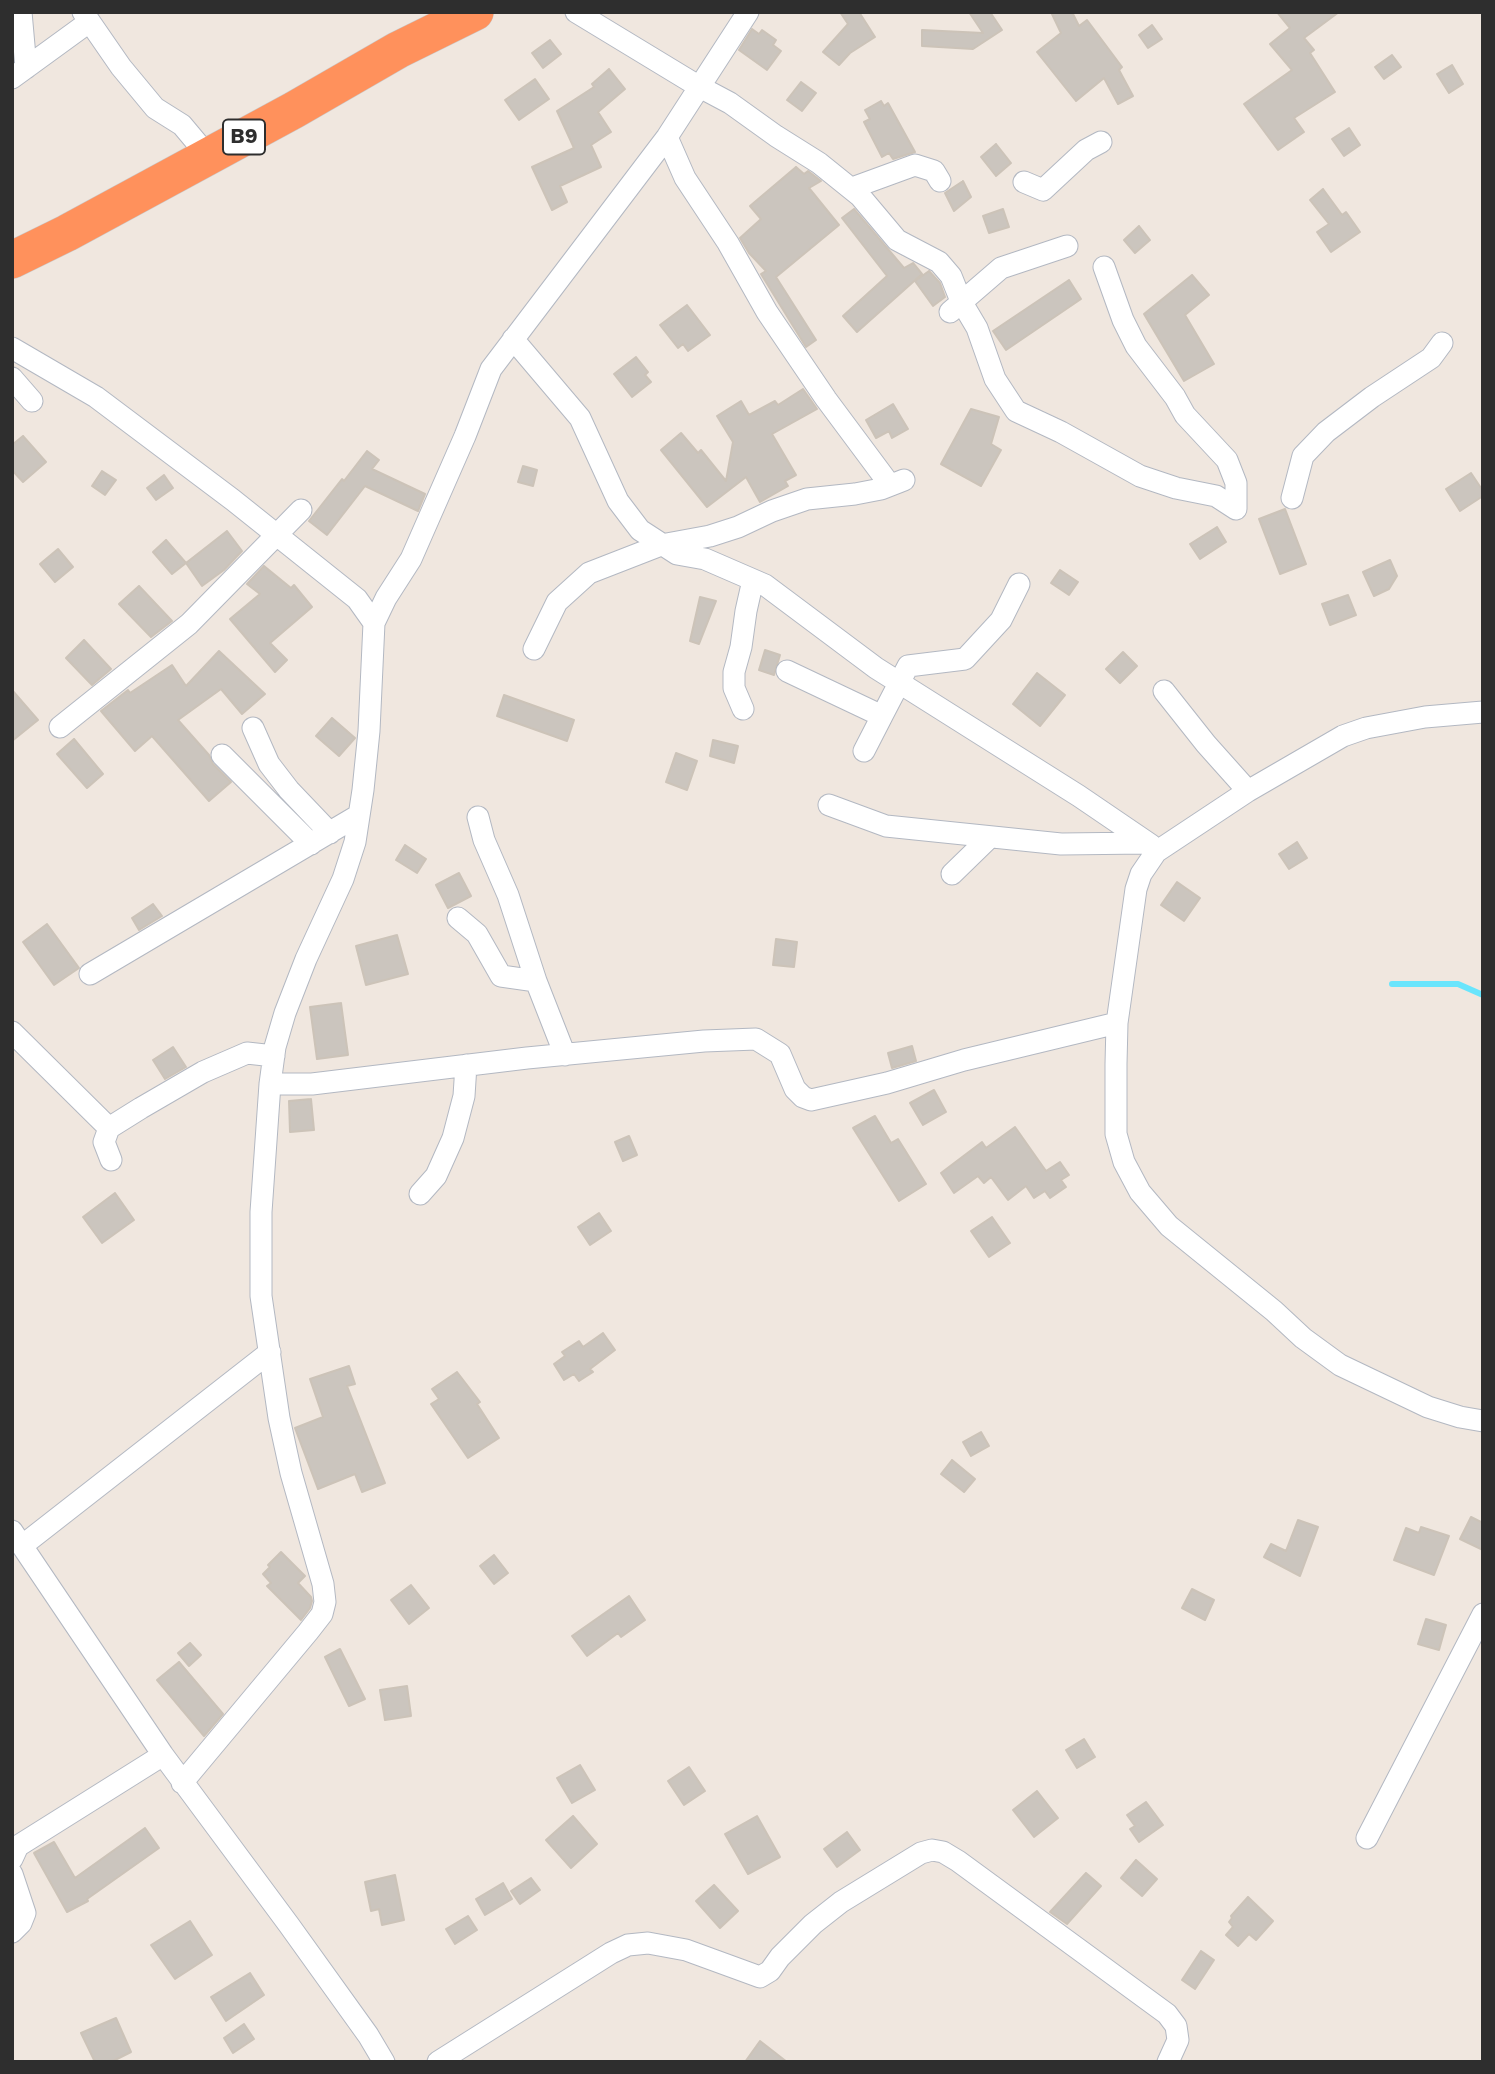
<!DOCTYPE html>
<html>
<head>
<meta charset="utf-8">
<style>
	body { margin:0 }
	#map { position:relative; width:1495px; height:2074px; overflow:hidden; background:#f0e7df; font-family:"Work Sans",sans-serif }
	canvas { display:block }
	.frame { position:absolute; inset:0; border:14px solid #2e2e2e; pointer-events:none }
</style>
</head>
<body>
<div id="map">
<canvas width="1495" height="2074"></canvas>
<div class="frame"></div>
</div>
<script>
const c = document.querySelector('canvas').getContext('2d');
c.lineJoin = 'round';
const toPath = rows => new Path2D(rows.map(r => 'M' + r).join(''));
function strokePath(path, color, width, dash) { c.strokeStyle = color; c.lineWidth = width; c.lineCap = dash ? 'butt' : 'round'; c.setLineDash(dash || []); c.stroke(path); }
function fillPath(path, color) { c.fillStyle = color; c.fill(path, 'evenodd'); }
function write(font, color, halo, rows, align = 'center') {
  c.font = font + ' "Work Sans",sans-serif'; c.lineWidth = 5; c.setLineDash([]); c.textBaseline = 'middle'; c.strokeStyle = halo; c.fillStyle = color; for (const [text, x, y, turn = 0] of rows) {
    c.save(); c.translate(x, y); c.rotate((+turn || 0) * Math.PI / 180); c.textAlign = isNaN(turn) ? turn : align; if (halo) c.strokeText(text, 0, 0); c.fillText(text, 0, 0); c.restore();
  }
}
const stream = toPath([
	[1392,984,1458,984,1483,995]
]);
const building = toPath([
	[840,12,859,12,875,37,850,53,839,65,823,52,848,24,840,12],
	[969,12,990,12,1002,30,973,49,922,46,922,30,983,33,969,12],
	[1051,12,1072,12,1079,26,1087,20,1122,67,1119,70,1133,96,1118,104,1104,78,1076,101,1037,52,1061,33,1051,12],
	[1277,12,1339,12,1304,38,1314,50,1310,53,1335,92,1294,118,1304,132,1278,150,1244,104,1292,70,1270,44,1290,28,1277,12],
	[1152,25,1162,39,1148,48,1139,35,1152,25],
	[752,29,759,34,762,30,776,40,773,45,781,51,767,70,739,50,752,29],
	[550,40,561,54,543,68,532,53,550,40],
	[1392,55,1401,67,1384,79,1375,67,1392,55],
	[1452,65,1463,84,1449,93,1437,74,1452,65],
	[609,69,625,89,598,112,611,132,591,145,601,167,560,186,567,202,552,210,532,167,574,148,557,111,594,87,592,84,609,69],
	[535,79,549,99,519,120,505,100,535,79],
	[801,82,816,93,802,111,787,100,801,82],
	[881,101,884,106,888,103,915,152,893,159,889,153,882,157,864,122,870,119,865,110,881,101],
	[1349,128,1360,145,1344,156,1332,139,1349,128],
	[996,144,1011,163,996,176,981,157,996,144],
	[796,167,804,174,808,171,821,181,809,188,839,225,776,277,816,340,806,347,761,274,766,271,749,253,740,238,761,219,750,206,796,167],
	[963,181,971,197,954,211,945,193,963,181],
	[1323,189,1342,215,1346,212,1360,232,1331,252,1317,232,1329,224,1310,200,1323,189],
	[854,209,904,268,913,263,922,274,857,332,843,316,887,276,842,218,854,209],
	[1003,209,1009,227,989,233,983,216,1003,209],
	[1139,226,1150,240,1135,253,1124,240,1139,226],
	[929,271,940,283,945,297,933,306,915,281,929,271],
	[1192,275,1209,295,1185,315,1214,364,1184,381,1144,314,1192,275],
	[1069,280,1081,299,1006,350,993,331,1069,280],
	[687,305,710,335,688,351,683,344,678,348,660,325,687,305],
	[636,357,648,372,645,375,651,382,632,397,614,374,636,357],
	[803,389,817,409,772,434,796,475,785,481,788,486,760,502,746,477,707,507,661,450,681,433,698,453,701,450,726,481,733,442,717,416,741,401,749,415,775,401,778,405,803,389],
	[893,404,908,429,892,438,889,431,876,438,866,420,893,404],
	[971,409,999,417,991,444,1001,450,981,486,941,464,971,409],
	[23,436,46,462,23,482,12,470,12,445,23,436],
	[367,451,379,460,372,469,425,494,418,511,365,486,327,535,309,521,342,479,344,481,367,451],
	[523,466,537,470,533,486,518,482,523,466],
	[102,471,116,480,105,495,92,486,102,471],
	[1471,473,1483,491,1483,496,1460,511,1446,489,1471,473],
	[164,475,173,488,156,500,147,488,164,475],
	[1285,509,1306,564,1280,574,1259,519,1285,509],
	[1217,527,1226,542,1200,559,1190,544,1217,527],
	[227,531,242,551,224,570,202,586,186,563,227,531],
	[166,540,186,563,172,574,153,552,166,540],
	[58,549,73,567,55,582,40,564,58,549],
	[1390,560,1397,576,1389,589,1374,596,1363,572,1390,560],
	[264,566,291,588,294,585,312,607,270,643,287,660,275,672,230,619,260,594,247,584,264,566],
	[1060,570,1078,582,1069,595,1051,583,1060,570],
	[139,586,172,621,151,637,119,604,139,586],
	[1348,595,1356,615,1330,625,1322,604,1348,595],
	[700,597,716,601,699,644,690,641,700,597],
	[84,640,111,669,92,685,66,658,84,640],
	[765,650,780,655,774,675,759,670,765,650],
	[219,651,265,694,242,714,221,689,178,720,209,755,213,764,231,782,209,801,152,736,135,751,101,711,128,690,130,693,172,665,186,686,219,651],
	[1123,652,1137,666,1120,683,1106,669,1123,652],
	[1037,673,1065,695,1040,726,1013,704,1037,673],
	[12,690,38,720,12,741,12,690],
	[504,695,574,720,567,741,497,716,504,695],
	[332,718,355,738,339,756,316,736,332,718],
	[74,739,103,774,87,788,57,754,74,739],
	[713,740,738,746,734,763,710,756,713,740],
	[676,753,697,761,687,790,666,782,676,753],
	[1297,842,1307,858,1289,869,1279,854,1297,842],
	[405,845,426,859,417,873,396,860,405,845],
	[459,873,471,896,448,908,436,885,459,873],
	[1177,882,1200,898,1184,921,1161,905,1177,882],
	[153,904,162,916,139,930,132,918,153,904],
	[47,924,79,968,54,985,23,942,47,924],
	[397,935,408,974,366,985,356,946,397,935],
	[776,939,797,942,794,967,773,965,776,939],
	[341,1003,348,1055,317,1059,310,1007,341,1003],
	[912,1046,916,1061,892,1068,888,1053,912,1046],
	[173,1047,186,1067,165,1079,153,1060,173,1047],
	[934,1090,946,1112,923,1125,910,1103,934,1090],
	[311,1099,314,1130,290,1132,289,1101,311,1099],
	[875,1116,891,1143,898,1139,926,1184,899,1201,853,1128,875,1116],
	[1015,1127,1046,1171,1060,1162,1069,1175,1061,1180,1066,1187,1050,1198,1045,1191,1034,1198,1026,1186,1008,1200,991,1177,984,1183,978,1176,954,1193,941,1173,982,1142,986,1148,1015,1127],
	[629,1136,637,1155,623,1161,615,1142,629,1136],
	[115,1193,134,1220,102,1243,83,1217,115,1193],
	[599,1213,611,1231,590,1245,578,1227,599,1213],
	[992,1217,1010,1243,989,1257,971,1231,992,1217],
	[603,1333,615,1350,590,1369,593,1372,579,1381,574,1374,564,1380,554,1364,565,1356,562,1352,579,1341,583,1347,603,1333],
	[349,1366,355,1384,347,1386,385,1483,362,1492,355,1474,318,1489,295,1428,323,1417,310,1379,349,1366],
	[457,1372,480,1402,477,1404,499,1438,468,1458,431,1404,439,1399,432,1389,457,1372],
	[981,1432,989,1446,971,1456,963,1442,981,1432],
	[952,1460,975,1479,964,1492,941,1474,952,1460],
	[1471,1517,1483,1523,1483,1550,1460,1539,1471,1517],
	[1298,1520,1318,1527,1300,1576,1264,1557,1271,1544,1286,1551,1298,1520],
	[1421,1527,1449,1536,1434,1575,1394,1560,1406,1528,1419,1533,1421,1527],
	[281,1552,305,1576,298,1583,311,1597,312,1601,310,1608,301,1620,267,1586,271,1583,263,1574,270,1567,268,1565,281,1552],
	[494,1555,508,1573,494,1584,480,1566,494,1555],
	[411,1585,429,1608,409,1624,391,1600,411,1585],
	[1192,1589,1214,1600,1205,1620,1182,1608,1192,1589],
	[629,1596,645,1620,621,1637,618,1633,587,1656,572,1636,629,1596],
	[1426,1619,1446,1625,1439,1650,1418,1644,1426,1619],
	[190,1643,201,1655,189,1666,178,1653,190,1643],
	[340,1649,365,1699,349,1706,325,1657,340,1649],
	[179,1662,223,1714,204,1736,157,1680,179,1662],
	[407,1686,411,1716,385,1720,380,1690,407,1686],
	[1084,1739,1095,1757,1077,1768,1066,1750,1084,1739],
	[580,1765,595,1790,572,1803,557,1778,580,1765],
	[689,1767,705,1791,684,1805,668,1781,689,1767],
	[1037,1791,1058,1818,1034,1837,1013,1810,1037,1791],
	[1146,1802,1163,1825,1139,1842,1130,1829,1135,1826,1127,1815,1146,1802],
	[573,1816,597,1844,571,1868,546,1840,573,1816],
	[757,1816,780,1857,748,1874,725,1834,757,1816],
	[145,1828,159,1848,87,1899,88,1901,67,1912,34,1853,54,1842,75,1878,145,1828],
	[847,1832,860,1850,837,1867,824,1849,847,1832],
	[1136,1860,1157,1879,1142,1896,1121,1878,1136,1860],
	[1086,1873,1101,1886,1067,1924,1050,1912,1086,1873],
	[395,1875,404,1920,382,1925,379,1909,371,1911,365,1882,395,1875],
	[531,1878,540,1890,520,1904,511,1891,531,1878],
	[503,1883,512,1899,485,1915,476,1899,503,1883],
	[714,1885,738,1911,720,1928,696,1901,714,1885],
	[1248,1897,1273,1921,1256,1940,1249,1934,1238,1946,1226,1935,1233,1927,1229,1922,1232,1918,1231,1916,1248,1897],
	[468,1916,477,1930,455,1944,446,1929,468,1916],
	[190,1921,212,1955,175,1979,151,1945,190,1921],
	[1201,1951,1214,1960,1195,1989,1182,1980,1201,1951],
	[250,1973,264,1995,226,2021,211,1997,250,1973],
	[116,2018,131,2052,111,2062,95,2062,81,2033,116,2018],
	[244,2024,254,2039,233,2053,224,2038,244,2024],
	[760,2041,787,2062,745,2062,760,2041]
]);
const street = toPath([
	[21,12,26,68],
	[83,12,121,67,155,108,182,125,208,156],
	[576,12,698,86,730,103,776,136,819,163,860,196,897,240,939,262,951,276,961,301,977,328,995,379,1016,411,1061,432,1140,476,1176,488,1216,496,1236,509,1236,483,1227,460,1185,415,1175,397,1136,346,1123,320,1104,267],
	[12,78,89,22],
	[667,137,685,178,728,243,767,312,826,399,890,485],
	[1024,182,1043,190,1086,150,1101,142],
	[852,188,915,165,934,171,940,181],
	[950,312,1001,268,1067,246],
	[513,339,580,418,618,501,640,530,677,554,705,559,765,585,876,668,1079,796,1151,845,1156,852],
	[12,348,96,397,233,500,357,599,374,623],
	[12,378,32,401],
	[1292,498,1303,456,1326,432,1372,397,1431,358,1442,343],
	[534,649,557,602,589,573,661,545,710,536,738,527,772,511,807,499,855,494,881,489,904,480],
	[787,671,882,716,908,666,965,659,1001,620,1019,584],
	[1164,691,1206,744,1248,791],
	[743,709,734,688,734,672,741,647,746,611,753,580],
	[1483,712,1425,717,1366,728,1343,736,1248,791,1156,852,1141,874,1136,889,1117,1023,1116,1064,1116,1134,1124,1162,1140,1192,1169,1226,1274,1311,1303,1338,1340,1365,1428,1407,1460,1417,1483,1421],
	[60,727,189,624,301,510],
	[253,728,269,764,289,790,330,833],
	[864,751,882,716],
	[222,755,311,844],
	[829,805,886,826,1061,844,1146,843],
	[478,817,484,840,508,895,536,981],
	[952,874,989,838],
	[458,918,477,934,501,976,536,981,565,1055],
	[90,974,359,815],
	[12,1032,109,1128],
	[270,1084,312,1084,527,1058,704,1041,756,1039,780,1054,795,1089,803,1097,811,1100,887,1083,964,1060,1117,1023],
	[111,1160,104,1142,109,1128,141,1108,203,1072,247,1053,274,1056],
	[420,1194,436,1176,453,1138,464,1096,466,1065],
	[12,1531,163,1755,289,1925,368,2035,384,2062],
	[23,1545,270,1352],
	[182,1783,308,1632,322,1614,325,1602,323,1584,291,1473,279,1418,261,1296,261,1212,270,1084,275,1047,285,1013,306,959,343,879,355,842,363,790,369,731,374,623,386,598,411,559,465,436,491,369,667,137,748,12],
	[1367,1838,1483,1614],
	[12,1859,18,1846,163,1755],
	[12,1874,25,1913,21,1923,12,1932],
	[438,2062,611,1953,628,1945,648,1943,686,1950,760,1977,770,1971,780,1957,813,1924,841,1902,921,1853,932,1850,943,1852,958,1861,1167,2014,1176,2026,1178,2040,1168,2062]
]);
const highway = toPath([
	[12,260,67,233,294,110,398,50,475,12]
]);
const shields = [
	[244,137,42]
];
const shieldNames = [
	["B9",244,137]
];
strokePath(stream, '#69e5fc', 6);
fillPath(building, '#cbc5be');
strokePath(building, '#ccc3b8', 2);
strokePath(street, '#b3b8c2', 23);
strokePath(highway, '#c9c9c9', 38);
strokePath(street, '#fff', 21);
strokePath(highway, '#ff915c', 37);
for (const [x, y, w] of shields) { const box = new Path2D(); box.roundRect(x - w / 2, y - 17.5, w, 35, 5); c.fillStyle = '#fff'; c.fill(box); strokePath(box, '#2e2e2e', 2); }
write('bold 21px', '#2e2e2e', null, shieldNames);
</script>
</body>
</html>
